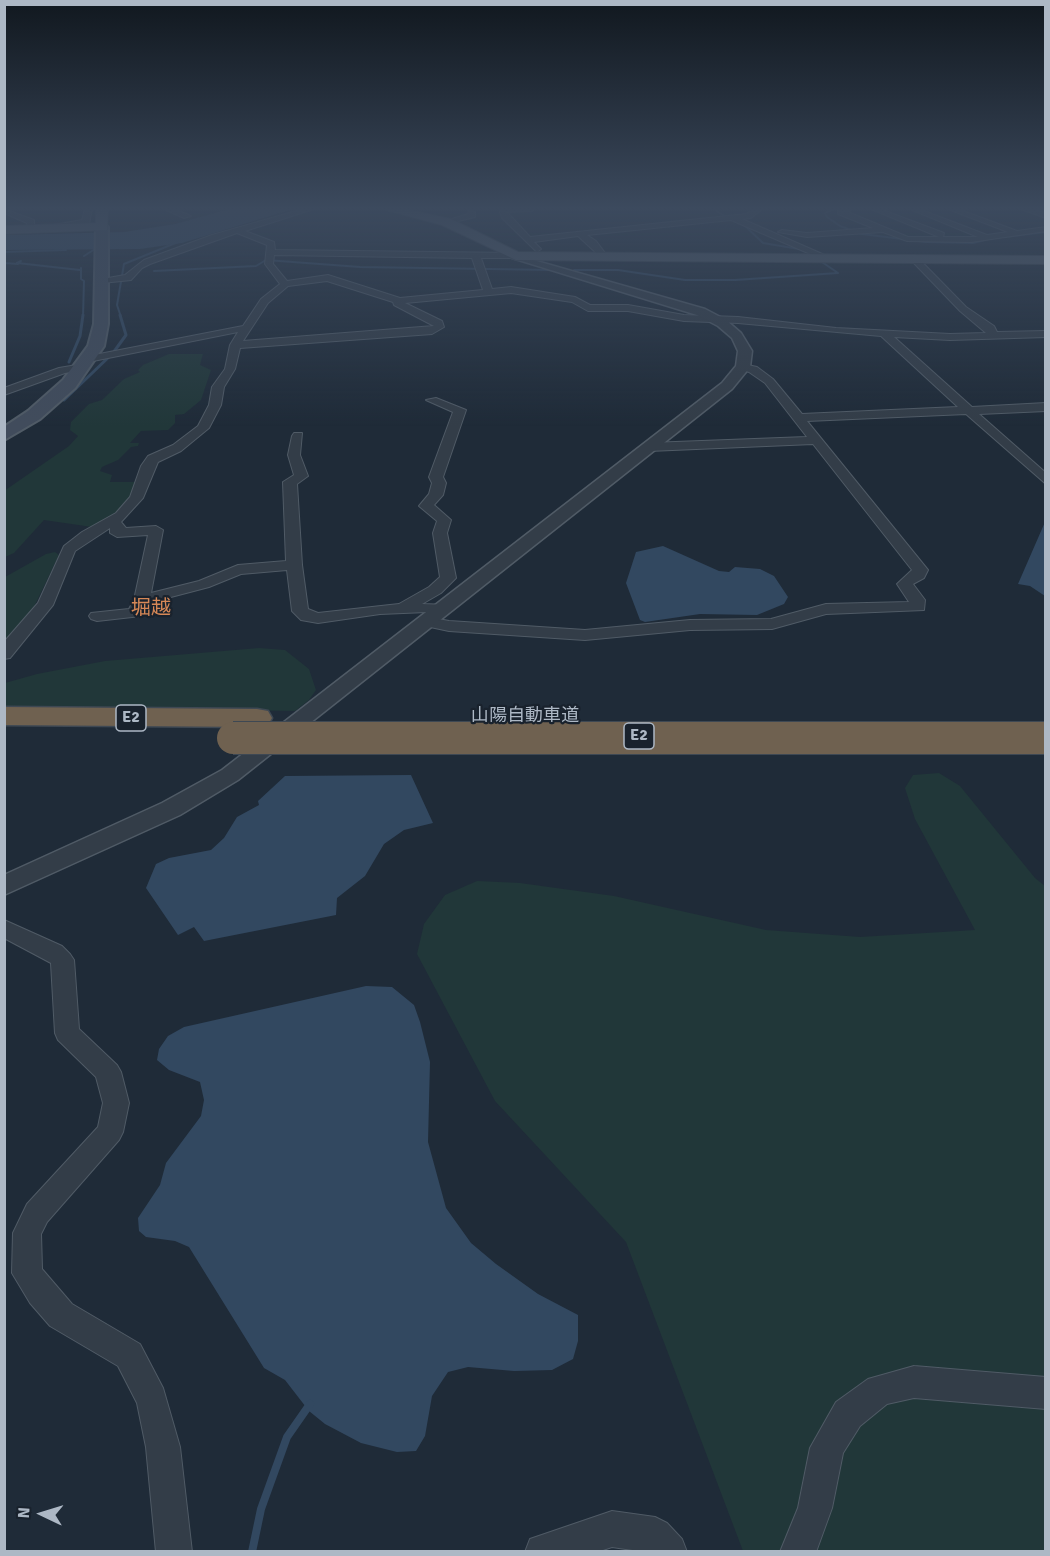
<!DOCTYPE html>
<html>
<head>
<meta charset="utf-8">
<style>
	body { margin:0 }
	#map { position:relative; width:1050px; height:1556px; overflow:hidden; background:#1f2b38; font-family:Signika,sans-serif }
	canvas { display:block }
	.frame { position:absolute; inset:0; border:6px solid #adb8c5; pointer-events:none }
	.north { position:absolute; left:12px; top:1484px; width:60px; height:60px; -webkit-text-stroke:4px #19222d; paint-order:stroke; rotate:274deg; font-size:16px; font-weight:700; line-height:24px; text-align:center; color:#adb8c5 }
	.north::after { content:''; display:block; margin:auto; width:21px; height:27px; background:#adb8c5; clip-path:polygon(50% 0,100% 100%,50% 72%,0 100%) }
</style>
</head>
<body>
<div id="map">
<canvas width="1050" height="1556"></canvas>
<div class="frame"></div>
<div class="north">N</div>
</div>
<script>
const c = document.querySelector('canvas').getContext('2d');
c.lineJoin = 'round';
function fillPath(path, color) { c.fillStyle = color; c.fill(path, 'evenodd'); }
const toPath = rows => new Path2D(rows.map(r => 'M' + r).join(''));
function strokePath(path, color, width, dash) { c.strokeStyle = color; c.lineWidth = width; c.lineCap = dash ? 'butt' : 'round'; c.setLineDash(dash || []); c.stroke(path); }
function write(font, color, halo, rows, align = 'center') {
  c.font = font + ' Signika,"Noto Sans JP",sans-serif'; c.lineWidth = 4.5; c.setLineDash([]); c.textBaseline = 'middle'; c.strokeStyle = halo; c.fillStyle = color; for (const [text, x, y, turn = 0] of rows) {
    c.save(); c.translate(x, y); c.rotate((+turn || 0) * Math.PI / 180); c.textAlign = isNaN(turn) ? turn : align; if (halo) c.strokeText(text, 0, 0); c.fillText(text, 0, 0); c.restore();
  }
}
const green = toPath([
	[169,354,203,354,200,365,211,370,201,400,184,414,175,415,175,423,168,430,141,431,130,443,139,443,138,446,131,447,118,460,102,467,100,471,112,475,110,482,137,482,127,503,119,513,92,527,44,520,14,553,5,557,4,491,69,446,78,436,70,430,71,422,89,404,102,400,124,379,140,372,138,370,143,365],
	[55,552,59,555,33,609,5,642,5,577,46,554],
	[259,648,285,650,309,669,316,690,309,700,295,711,5,707,5,683,37,674,105,661],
	[939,773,960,786,1035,878,1045,886,1045,1551,743,1551,626,1242,495,1101,417,954,424,924,445,895,477,881,520,883,614,896,766,930,860,937,975,930,915,819,905,788,913,775]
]);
const water = toPath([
	[229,209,293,209,182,243,140,249,5,250,4,235,124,232,175,224],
	[1045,522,1046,522,1045,596,1030,586,1018,584],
	[663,546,719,571,729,572,735,567,760,569,774,576,788,597,784,604,757,615,700,614,645,622,640,620,626,583,636,552],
	[411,775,433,823,404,830,384,844,365,876,337,898,336,915,204,941,194,927,178,935,146,888,156,864,169,858,211,850,224,838,237,817,259,805,258,801,285,776],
	[366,986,392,987,414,1005,420,1022,430,1062,428,1142,446,1208,471,1243,496,1264,538,1294,578,1315,578,1341,573,1359,552,1370,514,1371,468,1367,448,1372,432,1396,425,1436,416,1451,397,1452,361,1443,325,1424,309,1411,285,1380,264,1368,189,1247,175,1241,146,1237,139,1231,138,1218,160,1185,166,1163,201,1116,204,1100,200,1082,169,1070,157,1060,159,1049,168,1036,184,1027]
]);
const streamFar2 = toPath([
	[713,209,730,219],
	[834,209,825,213,827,217,840,226,862,234,926,242,973,243,993,238],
	[742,223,763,243,805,250],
	[1005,237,1046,232],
	[4,252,66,250],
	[84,256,95,249],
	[21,261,17,263,80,270],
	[4,263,18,264],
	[81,268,81,279,84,281,83,317],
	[574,270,618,270,685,280,735,280,838,273,822,262],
	[154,271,256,266,266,260,360,267,554,270],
	[121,317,117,305,124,264,178,242]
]);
const streamFar1 = toPath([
	[69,362,80,336,83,315],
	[64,400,113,353,126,335,120,315]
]);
const stream = toPath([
	[252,1552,261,1509,287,1437,310,1404]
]);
const minor = toPath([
	[4,209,34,220,34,226,27,228,27,223,4,213,4,209],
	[85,209,92,209,89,224,58,227,54,225,82,220,85,209],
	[164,209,174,209,191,216,184,218,164,209],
	[303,209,314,209,245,231,274,242,275,250,516,253,519,258,481,258,492,289,511,287,575,297,590,305,628,305,684,315,738,317,836,328,950,334,986,333,960,311,912,261,919,259,966,307,994,326,997,332,1046,331,1046,337,950,340,894,337,972,407,1046,403,1046,411,979,414,1046,473,1046,484,966,414,807,421,928,570,924,578,913,584,925,600,924,610,826,614,772,629,690,630,585,640,449,631,421,625,419,622,427,617,449,621,585,630,690,620,771,619,826,604,909,602,897,584,912,570,813,444,649,451,643,447,649,443,807,437,765,383,749,372,739,369,738,367,743,364,757,367,773,379,802,414,958,407,881,336,738,323,684,321,628,311,588,311,572,302,511,293,405,303,442,321,444,327,432,334,240,348,235,369,224,387,221,405,209,428,181,451,158,462,143,498,121,522,126,528,156,526,163,530,151,593,199,581,238,565,286,561,283,482,294,475,288,455,292,436,294,433,302,433,300,455,308,476,297,484,302,565,308,609,318,613,399,604,429,587,440,577,433,533,437,521,419,506,429,494,432,483,429,477,453,412,426,400,436,398,466,410,443,477,446,483,443,495,434,505,451,520,447,533,456,578,441,593,422,604,450,605,452,608,450,611,380,614,318,623,301,620,292,611,287,570,241,574,209,587,148,603,141,616,97,621,91,619,89,616,91,613,129,609,134,600,148,535,117,537,110,533,110,528,75,551,53,605,10,658,4,659,4,642,38,603,64,546,82,532,116,513,130,497,141,466,148,456,173,445,198,426,209,405,212,387,225,369,230,345,238,332,88,362,83,359,84,357,243,326,261,299,280,284,265,264,267,245,237,233,150,264,142,268,131,280,102,283,97,280,125,275,144,260,212,235,303,209],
	[274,255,472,258,483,290,400,298,328,275,287,281,273,264,274,255],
	[327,281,393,302,394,305,434,326,243,341,268,303,288,286,327,281],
	[469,209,475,209,475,217,446,224,442,222,468,214,469,209],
	[499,209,535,209,532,211,507,212,530,237,746,214,755,209,762,209,751,218,742,219,836,260,829,262,731,220,587,235,596,241,608,257,604,260,578,236,534,242,541,249,537,252,502,218,499,209],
	[843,209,852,209,848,212,908,237,939,237,871,209,880,209,944,233,943,237,978,237,910,209,919,209,987,235,1008,232,948,209,958,209,1017,231,1046,227,1046,231,971,242,907,241,883,232,807,237,778,232,782,230,807,233,873,228,838,214,838,210,843,209],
	[1021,209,1031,209,1046,213,1046,218,1021,209],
	[83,364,87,365,87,369,65,373,4,395,4,388,59,368,83,364],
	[4,920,62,946,70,954,74,960,79,1029,117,1065,121,1072,129,1103,123,1132,119,1140,47,1222,41,1234,42,1269,72,1304,140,1344,163,1388,180,1447,192,1552,156,1552,146,1447,137,1403,118,1366,50,1326,30,1303,12,1273,13,1233,27,1204,98,1127,103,1103,96,1077,58,1040,55,1033,51,963,4,938,4,920],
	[914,1366,1046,1377,1046,1409,914,1398,887,1404,860,1426,843,1453,832,1508,816,1552,780,1552,798,1508,810,1448,836,1402,868,1379,914,1366],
	[612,1511,655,1517,667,1523,682,1539,687,1552,646,1552,612,1547,597,1552,525,1552,530,1539,612,1511]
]);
const tertiary = toPath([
	[512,254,705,309,726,320,741,333,752,351,750,367,732,389,238,780,180,815,4,895,4,875,162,803,222,770,722,383,736,366,738,351,732,338,718,326,697,315,512,258,512,254]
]);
const secondary = toPath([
	[102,223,108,227,108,324,104,346,75,388,40,419,4,440,4,427,28,411,63,380,88,346,94,324,96,227,102,223]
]);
const primary = toPath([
	[96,209,108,209,107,230,4,234,4,226,96,223,96,209],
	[383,209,403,209,451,219,518,252,1046,256,1046,264,516,260,442,225,383,209]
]);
const motorway = toPath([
	[4,707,257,709,268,711,272,718,268,725,257,727,4,725,4,707]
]);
const motorwayBridge = toPath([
	[233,738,1046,738]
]);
const shields = [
	[131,718,30],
	[639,736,30]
];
const shieldNames = [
	["E2",131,718],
	["E2",639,736]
];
const streetNames = [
	["山陽自動車道",525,716]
];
const neighbourhoodNames = [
	["堀越",151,609]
];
fillPath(green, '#213739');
fillPath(water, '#324860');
strokePath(streamFar2, '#324860', 2);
strokePath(streamFar1, '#324860', 3);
strokePath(stream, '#324860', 8);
strokePath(minor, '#505b66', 2);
strokePath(tertiary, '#505b66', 3);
strokePath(secondary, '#505b66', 4);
strokePath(primary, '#3c4652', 2);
strokePath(motorway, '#3e4853', 3);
fillPath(minor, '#333d48');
fillPath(tertiary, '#333d48');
fillPath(secondary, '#414c5c');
fillPath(primary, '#515c69');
fillPath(motorway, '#6f6150');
strokePath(motorwayBridge, '#3e4853', 34, []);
strokePath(motorwayBridge, '#6f6150', 32);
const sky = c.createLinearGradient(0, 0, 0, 426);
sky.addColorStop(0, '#11181f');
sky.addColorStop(0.49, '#3c4a5e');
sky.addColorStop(1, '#3c4a5e00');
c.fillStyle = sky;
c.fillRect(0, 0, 1050, 426);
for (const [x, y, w] of shields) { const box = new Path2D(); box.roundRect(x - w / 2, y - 13, w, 26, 4.5); c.fillStyle = '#19222d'; c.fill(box); strokePath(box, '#adb8c5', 1.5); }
write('bold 16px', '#adb8c5', null, shieldNames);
write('18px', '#adb8c5', '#19222d', streetNames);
write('20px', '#d68857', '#19222d', neighbourhoodNames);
</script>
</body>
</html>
